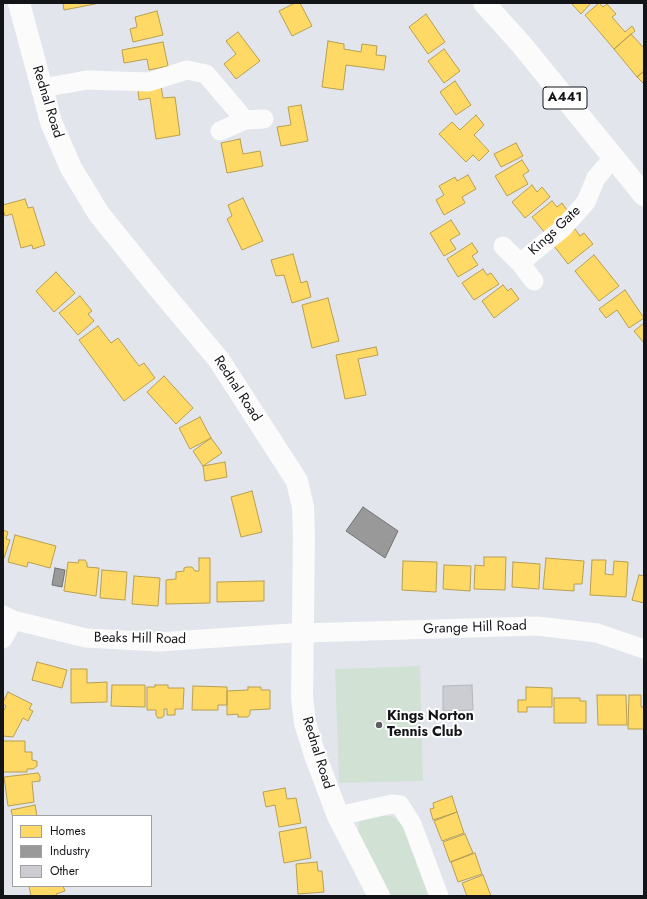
<!DOCTYPE html>
<html>
<head>
<meta charset="utf-8">
<style>
	body { margin:0 }
	#map { position:relative; width:647px; height:899px; overflow:hidden; background:#e2e6ec; font-family:Jost,sans-serif }
	canvas { display:block }
	.frame { position:absolute; inset:0; border:4px solid #131418; pointer-events:none }
	.legend { position:absolute; left:12px; top:815px; width:140px; height:72px; box-sizing:border-box; background:#fff; border:1px solid #a1a1a3; margin:0; padding:5px 7px; list-style:none; font-size:12px; color:#131418 }
	.legend li { display:flex; align-items:center; gap:8px; height:20px }
	.legend b { width:20px; border:1px solid #a1a1a3 }
</style>
</head>
<body>
<div id="map">
<canvas width="647" height="899"></canvas>
<div class="frame"></div>
<ul class="legend">
<li><b style="height:11px;background:#ffd966"></b>Homes</li>
<li><b style="height:11px;background:#999"></b>Industry</li>
<li><b style="height:11px;background:#cbcdd2"></b>Other</li>
</ul>
</div>
<script>
const c = document.querySelector('canvas').getContext('2d');
c.lineJoin = 'round';
function fillPath(path, color) { c.fillStyle = color; c.fill(path, 'evenodd'); }
const toPath = rows => new Path2D(rows.map(r => 'M' + r).join(''));
function strokePath(path, color, width, dash) { c.strokeStyle = color; c.lineWidth = width; c.lineCap = dash ? 'butt' : 'round'; c.setLineDash(dash || []); c.stroke(path); }
function write(font, color, halo, rows, align = 'center') {
  c.font = font + ' Jost,sans-serif'; c.lineWidth = 4; c.setLineDash([]); c.textBaseline = 'middle'; c.strokeStyle = halo; c.fillStyle = color; for (const [text, x, y, turn = 0] of rows) {
    c.save(); c.translate(x, y); c.rotate((+turn || 0) * Math.PI / 180); c.textAlign = isNaN(turn) ? turn : align; if (halo) c.strokeText(text, 0, 0); c.fillText(text, 0, 0); c.restore();
  }
}
const green = toPath([
	[420,666,423,781,339,783,335,669],
	[383,815,394,817,406,829,430,896,391,896,358,831,359,823,362,819]
]);
const homes = toPath([
	[63,3,100,3,64,10,63,3],
	[295,3,300,3,312,26,292,36,279,11,295,3],
	[571,3,591,3,581,14,571,3],
	[599,3,603,7,607,4,616,14,612,17,625,32,632,26,635,31,614,49,585,15,599,3],
	[157,11,163,35,133,42,130,29,137,27,135,17,157,11],
	[426,14,445,42,428,54,409,27,426,14],
	[238,32,260,61,236,79,224,64,236,54,226,41,238,32],
	[631,34,644,48,644,71,637,77,614,49,631,34],
	[328,41,344,44,344,49,361,52,362,44,377,46,376,55,386,56,384,70,346,65,343,90,322,87,328,41],
	[163,42,168,66,149,70,147,59,124,63,122,50,163,42],
	[444,49,460,71,444,83,428,61,444,49],
	[644,71,644,84,637,77,644,71],
	[455,81,471,105,456,115,440,92,455,81],
	[161,86,163,98,175,97,180,135,156,139,150,98,139,100,138,90,161,86],
	[301,105,308,141,281,146,277,127,291,125,288,107,301,105],
	[476,115,484,125,474,135,489,151,479,161,473,155,466,162,439,134,452,122,460,130,476,115],
	[240,139,243,154,260,151,263,166,227,173,221,143,240,139],
	[516,143,523,156,501,167,494,154,516,143],
	[522,160,529,171,523,175,528,184,507,196,495,176,522,160],
	[468,175,476,189,462,197,465,203,444,215,436,200,444,195,439,186,455,177,457,181,468,175],
	[532,185,537,192,542,187,550,197,525,218,512,202,532,185],
	[243,198,263,241,242,250,227,219,232,216,228,205,243,198],
	[25,199,28,208,33,207,45,245,33,249,32,245,21,248,12,214,5,216,3,209,3,205,25,199],
	[552,201,557,207,562,203,569,213,545,233,532,217,552,201],
	[451,220,460,234,450,240,456,249,444,256,430,233,451,220],
	[575,229,580,236,584,233,593,244,568,264,554,246,575,229],
	[472,243,478,252,472,256,478,265,458,277,447,259,472,243],
	[293,254,301,283,307,281,311,297,292,303,284,275,276,276,271,260,293,254],
	[594,255,619,286,599,301,575,271,594,255],
	[483,269,487,275,491,273,499,284,474,300,462,283,483,269],
	[56,272,75,293,54,312,36,291,56,272],
	[503,285,508,291,511,288,519,299,494,318,482,301,503,285],
	[625,290,644,318,629,328,617,310,606,318,599,309,625,290],
	[80,296,92,311,88,314,94,321,78,335,59,313,80,296],
	[328,298,339,341,312,348,302,305,328,298],
	[644,323,644,343,634,331,644,323],
	[98,326,111,343,118,338,139,366,144,363,155,378,124,401,79,340,98,326],
	[376,347,378,355,358,359,366,395,345,399,336,355,376,347],
	[164,376,193,408,176,424,147,392,164,376],
	[200,417,211,438,190,449,179,428,200,417],
	[211,438,222,453,203,466,193,451,211,438],
	[225,462,227,477,205,481,203,466,225,462],
	[252,491,262,532,241,537,231,497,252,491],
	[3,530,8,532,6,539,10,540,4,558,3,558,3,530],
	[15,535,56,546,50,568,28,562,27,567,8,562,15,535],
	[484,557,506,557,505,590,474,589,475,565,484,566,484,557],
	[199,558,210,558,210,603,166,604,166,580,176,579,176,572,184,571,184,568,187,567,192,567,195,571,199,571,199,558],
	[546,558,584,561,582,584,574,584,574,591,543,589,546,558],
	[79,560,85,560,87,563,87,567,99,568,96,596,64,591,68,562,78,563,79,560],
	[592,560,606,560,605,574,613,575,614,561,628,562,626,597,590,595,592,560],
	[403,561,437,562,436,592,402,590,403,561],
	[513,562,540,564,539,589,512,587,513,562],
	[444,565,471,566,470,591,443,589,444,565],
	[102,570,127,572,125,600,100,598,102,570],
	[639,575,644,576,644,603,632,600,639,575],
	[134,576,160,578,158,606,132,604,134,576],
	[264,581,264,601,217,602,217,582,264,581],
	[37,662,67,670,62,688,32,680,37,662],
	[71,669,87,669,87,683,107,682,107,702,71,703,71,669],
	[112,685,145,685,145,707,111,706,112,685],
	[155,685,168,685,168,688,184,688,183,709,175,709,175,715,167,715,167,709,164,709,164,716,161,718,158,718,156,715,156,710,147,710,147,687,155,687,155,685],
	[193,686,227,687,227,705,218,705,218,710,192,710,193,686],
	[248,687,261,687,261,690,270,690,270,709,250,710,250,714,248,717,238,717,238,714,227,715,227,691,248,690,248,687],
	[526,687,552,688,552,707,527,707,527,712,518,712,518,700,526,700,526,687],
	[8,692,32,704,29,709,33,711,28,721,23,718,13,737,3,736,3,712,6,706,3,704,3,702,8,692],
	[597,695,626,695,627,725,598,725,597,695],
	[629,695,641,695,641,707,644,707,644,729,628,729,629,695],
	[554,698,580,698,580,701,586,701,586,723,554,723,554,698],
	[3,741,25,741,25,752,32,752,32,760,37,761,37,766,33,769,27,769,27,772,3,772,3,741],
	[38,773,40,776,40,781,32,782,34,802,8,806,4,777,38,773],
	[285,788,287,799,296,798,301,823,279,827,275,805,266,807,263,792,285,788],
	[452,796,457,812,433,820,430,809,434,808,433,803,452,796],
	[35,805,37,816,13,816,13,818,11,810,35,805],
	[457,812,464,833,442,841,434,821,457,812],
	[306,827,311,858,284,863,279,832,306,827],
	[465,834,473,853,450,862,443,842,465,834],
	[475,853,482,874,458,882,451,862,475,853],
	[317,862,318,871,322,871,324,892,298,894,296,864,317,862],
	[483,875,491,896,467,896,462,883,483,875],
	[29,886,63,886,65,891,56,894,57,896,31,896,29,886]
]);
const industry = toPath([
	[363,507,398,531,385,558,346,531,363,507],
	[55,568,65,570,62,587,52,585,55,568]
]);
const building = toPath([
	[472,685,473,710,443,711,443,686,472,685]
]);
const minor = toPath([
	[42,88,87,80,149,82,187,70,206,74,245,120,264,119],
	[220,131,245,120],
	[503,246,520,263,534,281],
	[520,263,563,228,586,202,596,178,613,158],
	[3,615,13,620,86,638,158,642,292,633,304,633,537,626,597,633,644,649],
	[3,639,13,620],
	[338,816,392,804,400,805,412,824,439,896]
]);
const tertiary = toPath([
	[19,3,51,122,71,168,99,214,157,286,219,360,297,481,303,507,304,534,302,698,305,723,315,755,338,816,379,896]
]);
const trunk = toPath([
	[484,3,521,44,644,195]
]);
const markers = [
	[379,725,4,"#5b5e62"]
];
const shields = [
	[565,98,44]
];
const shieldNames = [
	["A441",565,98]
];
const streetNames = [
	["Rednal Road",47,102,73],
	["Kings Gate",555,231,-43],
	["Rednal Road",237,389,57],
	["Grange Hill Road",475,628,-2],
	["Beaks Hill Road",140,639,1],
	["Rednal Road",317,753,73]
];
const poiNames = [
	["Kings Norton",387,717],
	["Tennis Club",387,733]
];
fillPath(green, '#d1e2d5');
fillPath(homes, '#ffd966');
strokePath(homes, '#b89e4f', 1);
fillPath(industry, '#999');
strokePath(industry, '#717172', 1);
fillPath(building, '#cbcdd2');
strokePath(building, '#b5b7bc', 1);
strokePath(minor, '#fbfbfc', 19);
strokePath(tertiary, '#fbfbfc', 22);
strokePath(trunk, '#fbfbfc', 22);
for (const [x, y, r, color] of markers) { const dot = new Path2D(); dot.arc(x, y, r, 0, 2 * Math.PI); c.fillStyle = color; c.fill(dot); strokePath(dot, '#fff', 1.5); }
for (const [x, y, w] of shields) { const box = new Path2D(); box.roundRect(x - w / 2, y - 11, w, 22, 3); c.fillStyle = '#fff'; c.fill(box); strokePath(box, '#131418', 1); }
write('bold 13px', '#131418', null, shieldNames);
write('14px', '#131418', '#fff', streetNames);
write('bold 14px', '#131418', '#fff', poiNames, 'left');
</script>
</body>
</html>
